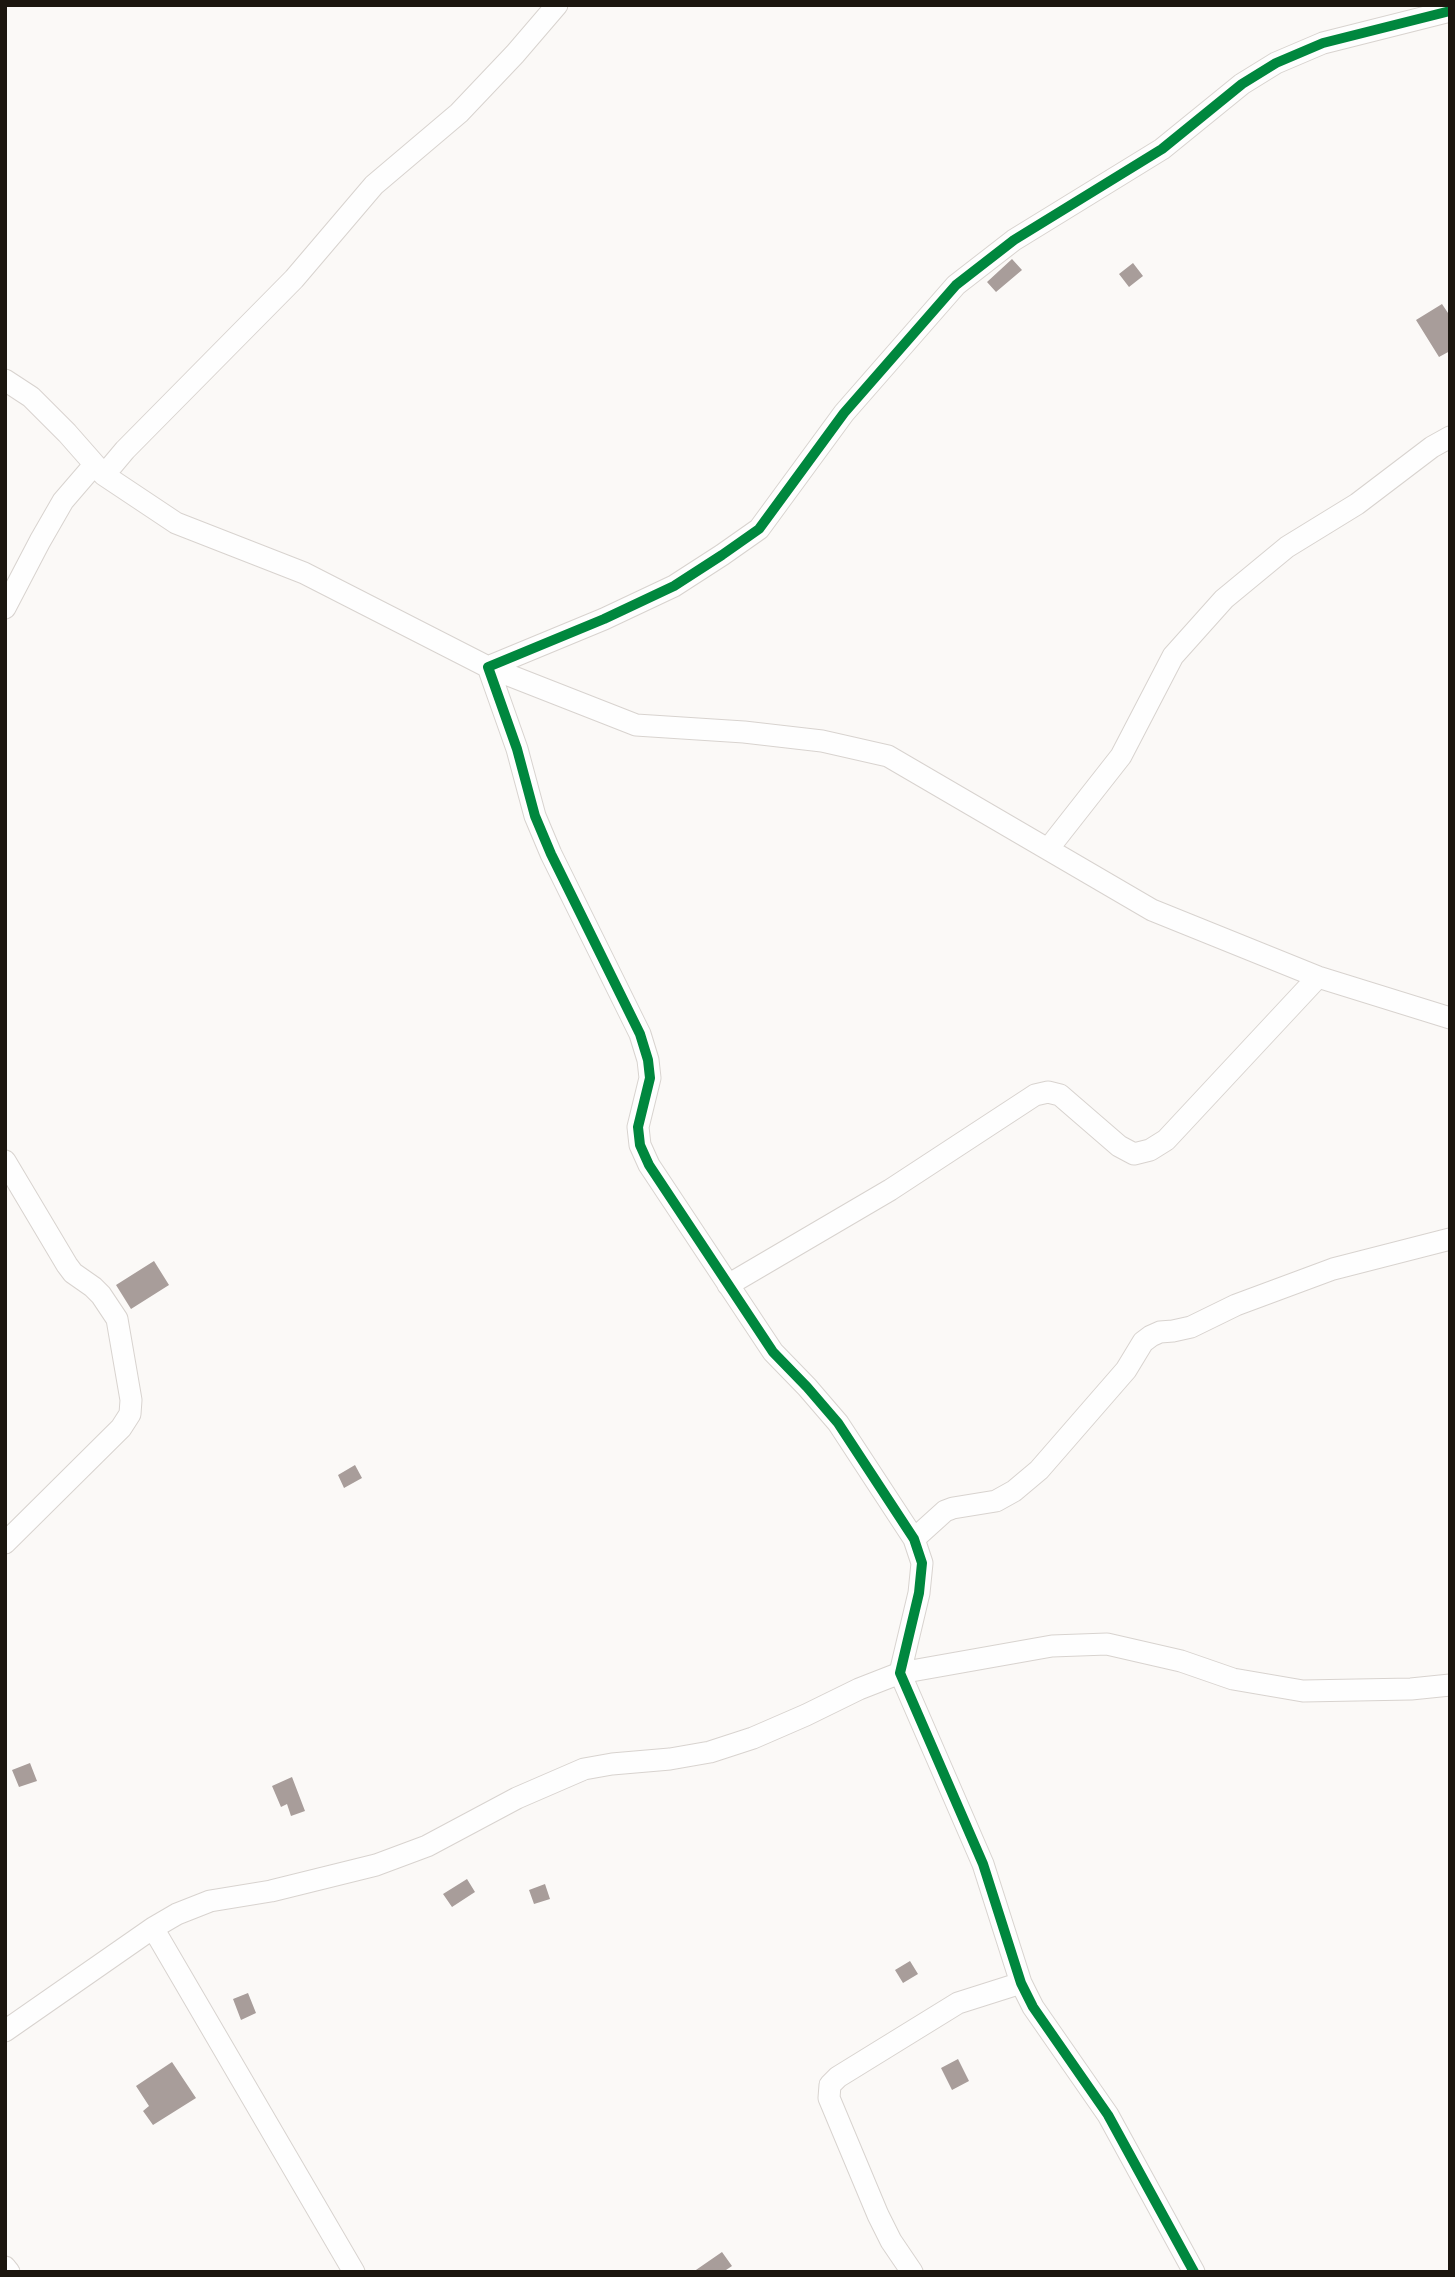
<!DOCTYPE html>
<html>
<head>
<meta charset="utf-8">
<style>
	body { margin:0 }
	#map { position:relative; width:1455px; height:2277px; overflow:hidden; background:#fbf9f7; font-family:"Times New Roman",serif }
	canvas { display:block }
	.frame { position:absolute; inset:0; border:7px solid #1c160f; pointer-events:none }
</style>
</head>
<body>
<div id="map">
<canvas width="1455" height="2277"></canvas>
<div class="frame"></div>
</div>
<script>
const c = document.querySelector('canvas').getContext('2d');
c.lineJoin = 'round';
function fillPath(path, color) { c.fillStyle = color; c.fill(path, 'evenodd'); }
const toPath = rows => new Path2D(rows.map(r => 'M' + r).join(''));
function strokePath(path, color, width, dash) { c.strokeStyle = color; c.lineWidth = width; c.lineCap = dash ? 'butt' : 'round'; c.setLineDash(dash || []); c.stroke(path); }
const building = toPath([
	[1012,259,1022,270,996,292,987,282],
	[1133,263,1143,276,1129,287,1119,274],
	[1442,304,1450,316,1450,351,1439,357,1416,320],
	[154,1261,169,1285,131,1309,116,1285],
	[355,1465,362,1478,344,1488,338,1475],
	[30,1763,37,1781,19,1787,12,1770],
	[292,1777,305,1811,291,1816,287,1804,281,1807,272,1786],
	[467,1879,475,1892,452,1907,443,1894],
	[545,1884,550,1899,534,1904,529,1890],
	[910,1961,918,1974,903,1983,895,1970],
	[248,1993,256,2013,241,2020,233,1999],
	[958,2059,969,2081,952,2090,941,2068],
	[172,2062,196,2098,153,2125,143,2111,149,2106,136,2086],
	[722,2252,732,2266,723,2272,693,2272]
]);
const minor = toPath([
	[5,380,31,397,67,433,104,475,176,523,304,573,488,667,636,725,744,732,822,741,888,756,1152,910,1318,977,1450,1018],
	[104,475,125,450,294,279,374,185,459,113,515,54,557,5],
	[5,608,40,541,63,501,94,465],
	[1048,849,1121,756,1173,656,1224,599,1287,547,1357,504,1432,447,1450,437],
	[5,1161,67,1265,73,1273,93,1287,101,1295,117,1319,131,1400,130,1414,121,1428,5,1543],
	[728,1285,890,1190,1035,1095,1048,1092,1060,1095,1119,1146,1134,1154,1150,1150,1166,1140,1318,977],
	[914,1539,945,1511,953,1508,996,1501,1014,1491,1039,1470,1126,1370,1143,1342,1151,1336,1160,1332,1173,1331,1191,1327,1236,1305,1333,1269,1450,1239],
	[153,1928,354,2272],
	[5,2031,153,1928,177,1914,210,1901,271,1891,376,1865,427,1846,517,1798,584,1769,612,1764,670,1759,710,1752,753,1738,806,1715,859,1689,900,1673,1052,1646,1107,1644,1181,1661,1233,1679,1303,1691,1411,1689,1450,1685],
	[5,2267,9,2272],
	[912,2272,891,2241,878,2215,829,2098,830,2085,838,2077,958,2003,1021,1983],
	[1194,2272,1108,2115,1033,2007,1021,1983,983,1864,900,1673,919,1593,922,1563,914,1539,838,1423,807,1387,773,1352,649,1165,640,1145,638,1127,650,1078,648,1060,640,1034,551,854,535,816,517,749,488,667,604,619,674,586,722,555,759,529,844,413,956,285,1014,240,1162,149,1242,84,1276,63,1323,43,1450,11]
]);
const cycleway = toPath([
	[1194,2272,1108,2115,1033,2007,1021,1983,983,1864,900,1673,919,1593,922,1563,914,1539,838,1423,807,1387,773,1352,649,1165,640,1145,638,1127,650,1078,648,1060,640,1034,551,854,535,816,517,749,488,667,604,619,674,586,722,555,759,529,844,413,956,285,1014,240,1162,149,1242,84,1276,63,1323,43,1450,11]
]);
fillPath(building, '#a89d9a');
strokePath(minor, '#d8d3cf', 23);
strokePath(minor, '#fefefe', 21);
strokePath(cycleway, '#00873e', 10);
</script>
</body>
</html>
